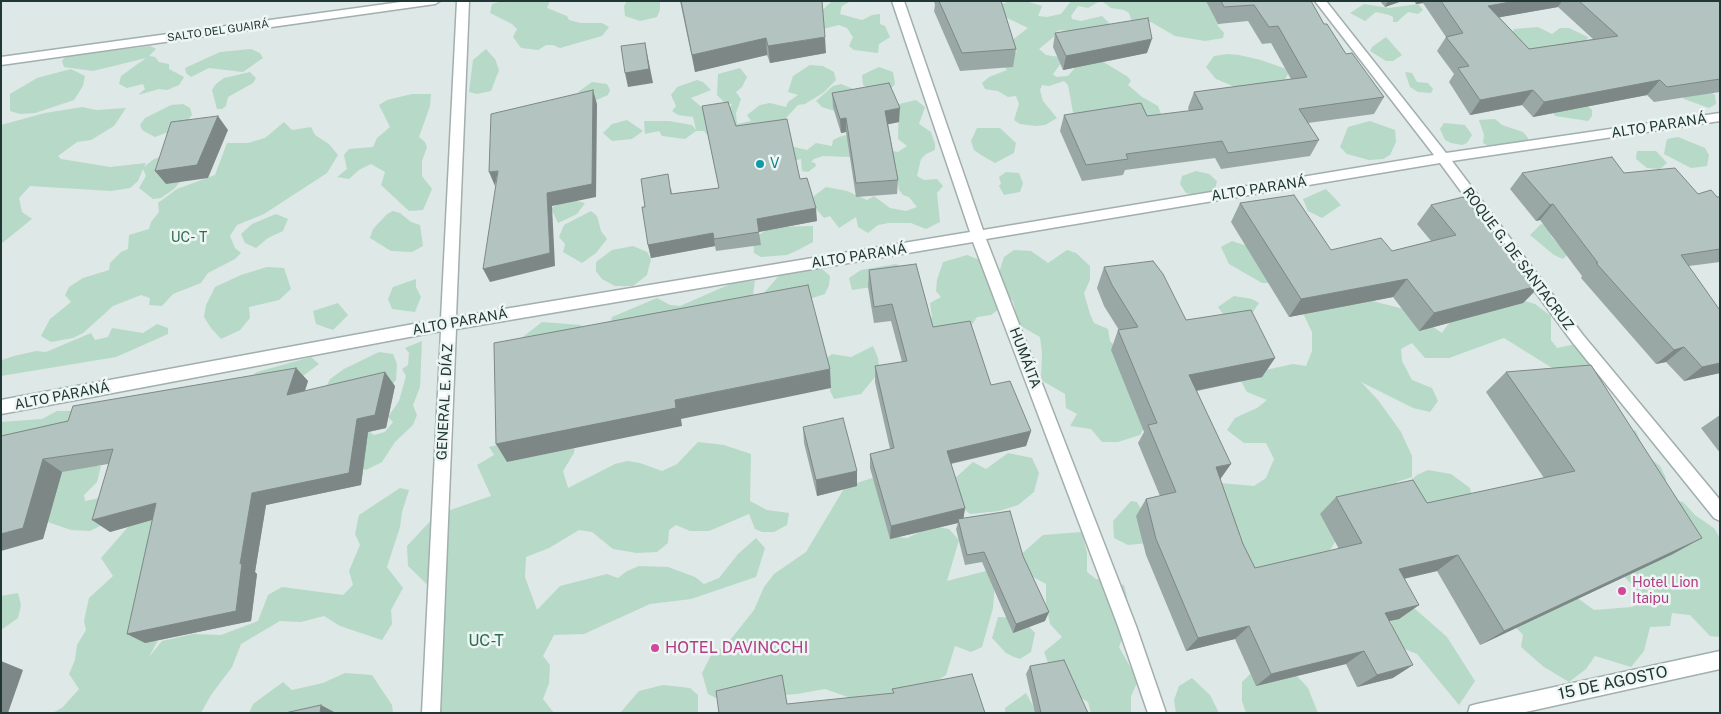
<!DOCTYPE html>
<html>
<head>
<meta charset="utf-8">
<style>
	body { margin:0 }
	#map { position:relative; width:1721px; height:714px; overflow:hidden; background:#dee8e6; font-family:"Public Sans",sans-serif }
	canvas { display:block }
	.frame { position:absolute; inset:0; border:2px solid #203736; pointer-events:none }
</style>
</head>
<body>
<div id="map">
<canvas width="1721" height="714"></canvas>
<div class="frame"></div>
</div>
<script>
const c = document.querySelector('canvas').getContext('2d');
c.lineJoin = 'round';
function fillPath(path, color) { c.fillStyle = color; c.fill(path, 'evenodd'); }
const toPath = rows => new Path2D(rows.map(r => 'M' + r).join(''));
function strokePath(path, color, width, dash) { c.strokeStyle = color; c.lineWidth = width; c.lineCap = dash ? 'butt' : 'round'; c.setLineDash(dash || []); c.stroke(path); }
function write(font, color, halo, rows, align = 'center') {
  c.font = font + ' "Public Sans",sans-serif'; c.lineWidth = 5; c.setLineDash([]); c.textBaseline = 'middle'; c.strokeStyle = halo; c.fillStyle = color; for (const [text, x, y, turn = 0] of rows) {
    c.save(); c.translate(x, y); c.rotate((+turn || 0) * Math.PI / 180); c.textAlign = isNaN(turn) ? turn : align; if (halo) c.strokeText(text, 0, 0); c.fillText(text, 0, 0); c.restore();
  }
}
const green = toPath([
	[502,1,550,1,547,8,567,16,569,20,581,23,602,23,609,27,602,36,560,48,553,45,546,45,538,50,521,48,513,37,517,29,512,24,490,13,492,4],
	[627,1,660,1,660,10,657,17,640,21,625,16,624,6],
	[832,1,851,1,842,6,840,14,862,20,872,15,880,14,880,24,885,26,890,37,879,44,878,53,854,50,849,46,853,37,847,28,839,25,811,32,817,15],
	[1010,1,1026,1,1042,6,1038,16,1047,17,1061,14,1071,1,1100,1,1088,8,1078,6,1071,16,1072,19,1081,21,1102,16,1113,27,1075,32,1061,30,1055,32,1056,35,1039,49,1046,55,1060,57,1062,62,1053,74,1056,77,1068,76,1075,68,1075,64,1100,60,1115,69,1128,77,1131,81,1128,85,1142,97,1158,106,1161,114,1159,120,1074,118,1068,85,1064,81,1049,86,1042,85,1040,90,1043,101,1057,118,1045,125,1035,126,1020,124,1014,120,1019,104,1016,96,1008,97,998,91,985,89,982,83,989,77,1007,70,1003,65,1007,55,1017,52,1011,41,1028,28,1005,17,1002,4],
	[1102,1,1237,1,1223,22,1217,25,1224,33,1223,38,1205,41,1175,36,1151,22,1140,24,1132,22,1129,13,1124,10,1111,8],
	[1364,4,1389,8,1418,4,1423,10,1418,14,1408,12,1397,22,1393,22,1393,17,1389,15,1376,12,1365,21,1350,13],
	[1538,27,1552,34,1560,28,1569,28,1588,37,1585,46,1525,50,1511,36,1514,29],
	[1386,37,1402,55,1393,61,1386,61,1370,51,1372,47],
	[150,46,156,49,149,56,155,57,159,62,169,64,169,69,184,77,179,85,167,90,159,89,138,95,145,89,143,84,127,88,119,84,121,76,146,58,93,71,64,67,62,61,66,56],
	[251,49,260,53,263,58,243,72,209,68,191,77,186,73,185,68,220,52],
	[486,49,495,59,499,70,491,91,477,94,469,92,473,60],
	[1227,54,1239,55,1261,60,1286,69,1288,74,1280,88,1235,87,1216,79,1206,67,1214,56],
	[810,65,823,66,834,72,836,80,823,93,805,104,798,105,786,118,786,125,710,138,704,131,696,131,685,139,662,136,659,131,645,134,644,121,669,121,692,125,696,130,693,117,678,115,672,111,676,106,671,95,677,87,697,80,703,82,711,90,691,98,705,110,729,109,732,104,725,103,717,95,718,74,740,68,747,77,742,87,736,92,741,99,736,113,737,124,751,121,747,115,760,105,770,103,786,107,788,102,798,95,788,92,793,76],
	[879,67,893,72,895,84,889,91,870,89,863,85,862,75],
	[71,69,85,76,83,86,74,100,35,113,20,114,10,111,10,94,37,78],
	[250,72,256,78,253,83,228,97,226,106,222,109,217,109,212,90,216,84,224,78],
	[1405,72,1412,73,1417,82,1428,83,1433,89,1431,93,1418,92,1410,87],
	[592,82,607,84,610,90,608,95,594,101,578,92],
	[841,84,868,95,835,111,822,107,816,101,833,86],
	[1703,88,1715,95,1716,104,1709,108,1684,99,1680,95],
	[412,94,431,94,430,106,419,137,425,142,427,147,422,161,422,176,432,189,423,210,409,211,381,185,385,172,371,164,359,170,349,179,337,177,347,169,344,155,349,149,373,147,377,138,390,127,379,105,387,100],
	[916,100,925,107,919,124,931,132,935,144,935,150,926,154,921,159,917,176,924,180,937,179,943,186,937,193,940,222,926,229,911,223,889,223,878,225,868,233,858,227,856,217,839,228,830,216,824,218,811,203,814,196,826,187,847,191,867,200,874,196,890,208,906,211,917,207,909,197,903,195,899,190,896,168,888,150,898,152,907,146,898,139,899,104],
	[1585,103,1592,110,1592,116,1588,121,1555,116,1550,108],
	[183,104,190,108,192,115,182,127,155,137,142,130,140,125,145,118,171,105],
	[82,107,96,110,126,108,114,126,91,140,77,142,58,156,61,159,110,167,146,163,144,167,154,159,171,153,186,175,174,189,161,198,153,199,139,188,146,176,143,169,138,181,130,188,111,191,30,186,19,198,22,212,32,219,1,244,1,125,45,113],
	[1495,119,1502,125,1523,132,1528,138,1526,148,1489,146,1483,143,1484,135,1479,120],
	[627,120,643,131,632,139,612,141,603,133,612,124],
	[1370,121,1395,130,1396,142,1390,155,1383,159,1369,160,1347,154,1340,147,1348,127],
	[284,122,292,130,311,127,315,135,329,144,338,155,327,173,264,214,237,225,230,236,235,248,241,253,235,259,208,273,201,283,173,294,162,306,149,305,150,298,141,295,113,306,83,333,73,338,51,342,41,336,50,319,71,302,65,295,69,287,83,278,109,270,110,263,121,252,128,249,129,235,149,229,151,222,159,212,158,203,177,189,215,175,227,143,248,143,265,138],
	[1444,123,1465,125,1472,135,1467,143,1462,145,1451,143,1445,140,1440,129],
	[977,128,1000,128,1016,143,1014,153,995,163,981,155,974,150,971,141],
	[850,134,852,157,823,156,814,159,811,162,815,163,816,166,808,172,802,171,801,159,789,162,790,146,807,150,816,143,832,146,833,140,839,137],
	[1678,137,1705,148,1709,155,1707,166,1691,168,1664,154,1667,139],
	[1637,151,1656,151,1667,163,1660,169,1647,168,1636,159],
	[1196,171,1209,174,1217,181,1215,190,1203,196,1186,193,1180,184,1182,176],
	[1006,172,1019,173,1023,183,1020,192,1004,195,999,186,1001,183,999,177],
	[1326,189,1341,205,1322,218,1308,211,1303,199],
	[568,199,585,203,577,214,558,223,551,208],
	[393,211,400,213,411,222,420,225,423,246,412,252,391,251,370,238,373,229,387,214],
	[591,211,597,216,601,231,607,239,596,253,582,263,563,252,565,244,559,237,564,225],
	[276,214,288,219,283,231,268,238,256,248,245,243,241,234,252,224],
	[1541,224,1552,227,1551,236,1558,244,1571,251,1563,259,1554,255,1530,235],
	[813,226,813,242,798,250,787,255,761,257,754,253,753,239,771,227],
	[1232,241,1253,248,1283,283,1262,283,1229,264,1221,247],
	[633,246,647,252,651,259,647,275,633,286,615,286,602,279,596,271,596,262,612,250],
	[1014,250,1031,251,1048,263,1067,250,1076,253,1090,266,1090,280,1084,293,1090,314,1094,323,1108,329,1110,341,1125,356,1149,418,1140,435,1118,442,1102,442,1091,429,1070,426,1077,414,1066,408,1065,394,1041,380,1042,353,1040,337,1019,325,1013,301,1000,290,998,276,1004,257],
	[967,255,988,263,993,298,1002,299,1004,305,991,315,977,317,971,326,968,348,920,322,932,317,930,303,941,297,936,291,937,280,943,262],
	[813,261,830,276,829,285,825,294,796,303,763,294,783,271],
	[896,264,907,270,878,286,852,290,849,278,861,270],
	[267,267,284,268,291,289,279,300,249,307,250,318,240,330,221,339,211,328,204,317,206,305,215,287,241,275],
	[416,279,416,287,421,297,415,312,392,309,388,299,393,287],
	[755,281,751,308,606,338,612,317,657,298,670,305,680,306,735,282],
	[1234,296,1252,299,1259,303,1251,315,1223,314,1218,307],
	[1352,296,1408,310,1442,333,1449,323,1518,299,1535,304,1551,316,1551,340,1557,348,1580,343,1601,356,1602,384,1581,386,1504,338,1449,358,1425,358,1412,343,1401,349,1402,361,1412,380,1432,388,1438,401,1430,412,1413,408,1361,382,1378,400,1401,432,1412,456,1412,477,1397,482,1386,499,1335,542,1316,574,1248,573,1220,483,1254,486,1266,478,1274,459,1266,443,1244,443,1227,430,1235,418,1257,408,1267,400,1247,392,1238,376,1293,364,1306,366,1312,351,1312,332,1301,309],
	[338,303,348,315,333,330,316,324,313,311],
	[542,322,581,325,581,334,515,343],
	[157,324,168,328,168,334,116,357,1,376,2,360,14,356,36,351,46,352,91,333,95,340,108,337,112,328,143,333],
	[422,341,420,387,413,405,417,415,413,425,395,442,382,462,366,470,358,467,361,426,374,435,385,432,393,422,388,417,399,401,406,376,402,369,408,365,409,353,405,348],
	[873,346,878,358,880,371,861,394,834,399,830,391,831,381,815,366,832,354,851,357],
	[379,352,393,354,397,364,396,380,384,394,324,391,330,379,344,369],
	[311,357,319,364,299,379,244,381,257,372],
	[57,411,72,411,70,423,1,442,1,422,42,419],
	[1622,427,1636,431,1646,455,1660,466,1666,478,1665,491,1670,499,1683,502,1695,515,1715,529,1720,539,1720,637,1710,636,1690,615,1672,613,1670,626,1650,627,1644,651,1631,667,1595,656,1586,669,1569,682,1544,667,1521,647,1523,635,1510,621,1575,584,1579,599,1594,610,1632,607,1642,601,1635,588,1618,570],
	[536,436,575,441,574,453,563,471,568,488,615,464,627,461,640,463,662,471,677,464,698,442,724,445,751,454,750,501,767,510,789,513,787,525,774,532,762,532,755,529,749,514,709,531,690,531,676,525,669,530,668,543,657,552,637,553,613,549,592,532,579,530,549,548,526,557,525,577,537,610,560,586,607,574,618,578,627,571,639,566,668,567,695,577,704,584,719,578,738,554,756,538,765,548,756,577,691,599,650,604,584,634,554,635,543,656,550,665,549,683,543,699,554,713,439,713,438,595,408,566,407,546,436,515,491,496,477,465,494,455,489,447],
	[1008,453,1032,458,1039,473,1034,492,1018,505,999,511,970,514,952,499,953,480,973,462,986,469],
	[69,465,101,466,97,482,84,495,85,501,99,498,106,523,90,531,71,530,42,520,52,481],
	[1428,470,1451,474,1470,488,1472,497,1451,534,1403,487,1417,475],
	[872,478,887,488,898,537,907,538,933,526,949,529,959,540,947,581,986,571,995,581,993,608,982,647,971,652,955,646,946,675,918,694,865,703,825,689,797,694,720,700,708,694,702,673,711,655,727,644,754,610,764,587,774,574,806,552,845,487],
	[400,488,409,490,402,512,400,527,387,567,403,588,391,610,392,624,382,640,340,626,324,616,301,622,280,621,241,644,232,667,211,695,201,713,53,713,63,707,79,689,69,674,75,660,77,645,86,630,84,621,89,598,113,576,101,558,128,527,162,517,155,630,157,642,149,657,162,641,193,634,221,635,258,621,268,595,282,587,343,595,353,585,349,571,360,545,355,534,359,515],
	[1131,501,1137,502,1141,509,1148,543,1128,545,1114,538,1113,521],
	[1082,532,1087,553,1087,572,1096,579,1124,585,1127,597,1127,626,1119,647,1138,681,1131,696,1131,713,1091,713,1088,702,1069,691,1049,665,1044,652,1062,637,1050,624,1046,603,1046,584,1024,572,1017,558,1043,535],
	[18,593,21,605,18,618,1,630,1,596],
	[1396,603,1414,608,1447,637,1475,681,1459,705,1417,654,1397,646,1391,621],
	[998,617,1021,618,1035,633,1031,652,1020,659,1014,657,1006,653,992,638],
	[1257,667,1297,676,1308,688,1318,713,1246,713,1242,701,1242,682],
	[345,673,372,675,392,705,393,713,249,713,253,704,283,682,292,690,323,683],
	[1192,678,1210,695,1219,713,1176,713,1174,700,1179,686],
	[663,685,690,688,698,695,698,713,620,713,639,691],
	[1026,693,1037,713,1005,713,1005,708]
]);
const minor = toPath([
	[408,1,440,1,435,4,1,65,1,57,408,1],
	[457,1,469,1,456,317,970,232,892,1,904,1,983,230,1434,155,1315,1,1326,1,1446,153,1720,113,1720,121,1452,161,1583,335,1720,500,1720,521,1714,518,1573,343,1440,163,986,239,1136,626,1166,713,1148,713,1118,626,973,242,456,329,440,713,422,713,441,331,1,414,1,400,441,319,457,1],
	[1720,651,1720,669,1521,713,1468,713,1470,706,1477,704,1720,651]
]);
const wall = toPath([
	[680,1,826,53,770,63,767,55,695,72],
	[934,1,1001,1,1016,49,1013,67,960,71,934,11,935,5],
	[1206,1,1311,1,1324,24,1346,54,1384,97,1374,114,1308,123,1319,140,1310,156,1221,169,1215,158,1125,170,1123,175,1082,181,1060,131,1064,115,1147,116,1189,111,1188,108,1194,92,1291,79,1271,43,1262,44,1248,21,1218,24],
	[1380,1,1402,1,1385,7],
	[1414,1,1720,1,1720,92,1654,102,1647,95,1533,117,1522,105,1470,115,1449,82,1454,74,1437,51,1446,37,1423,3,1416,4],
	[1558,7,1593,39,1529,49,1499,17],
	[1055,33,1147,53,1063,70,1053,47],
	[832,93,899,122,888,124,898,180,897,194,856,197,846,132,841,133,833,107],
	[702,106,736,126,800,179,817,221,759,232,761,245,716,251,715,246,651,258,648,245,645,207,671,188,672,194,719,188],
	[1522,173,1624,173,1698,194,1717,197,1720,197,1720,262,1689,266,1720,373,1684,381,1666,362,1656,364,1581,278,1582,276,1540,220,1536,221,1510,189],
	[1240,203,1331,250,1392,251,1431,241,1417,224,1431,205,1541,285,1523,303,1419,331,1393,297,1289,317,1231,222],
	[1104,267,1186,320,1275,358,1262,377,1197,391,1220,479,1243,544,1255,568,1339,549,1320,514,1336,497,1427,503,1544,478,1486,392,1506,372,1673,554,1480,645,1437,571,1404,579,1419,605,1399,619,1389,621,1393,678,1357,687,1346,664,1256,686,1235,639,1186,651,1146,555,1136,516,1146,499,1160,496,1138,443,1144,432,1111,350,1118,330,1119,330,1104,306,1097,288],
	[869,270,933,327,991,385,1031,431,1026,446,951,464,965,508,963,519,1023,556,1045,621,1013,633,982,562,965,565,956,529,958,523,890,539,870,468,870,454,890,449,875,382,875,366,902,362,891,321,874,323,868,287],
	[296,368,308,381,305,391,395,386,386,428,368,432,361,485,266,505,255,572,257,574,251,621,145,643,152,520,110,532,108,464,62,472,43,539,1,436,68,421],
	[1720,415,1720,453,1701,428],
	[803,427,857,471,857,486,817,496,804,443],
	[1030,666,1088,713,1035,713,1026,674]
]);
const shadedWall = toPath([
	[1388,1,1402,1,1385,7],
	[1417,1,1424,1,1423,3,1416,4],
	[1516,1,1562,1,1558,7,1479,21,1488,6],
	[825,37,826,53,770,63,768,46],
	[766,38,767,55,695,72,692,55],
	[1152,39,1147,53,1063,70,1066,56],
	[645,43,653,83,628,87,625,73],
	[1660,80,1647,95,1533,117,1544,102],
	[593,90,597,104,596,197,552,206,555,266,490,282,483,269,547,193],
	[1533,90,1522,105,1470,115,1480,100],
	[900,108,899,122,885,125,885,111],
	[218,116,228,130,208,178,166,184,155,171],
	[846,118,846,132,841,133,840,119],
	[498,171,495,186,489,172],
	[1553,204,1540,220,1536,221,1550,205],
	[816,208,817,221,758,232,757,219],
	[713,233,715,246,651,258,648,245],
	[1407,279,1393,297,1289,317,1301,299],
	[1541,285,1523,303,1419,331,1434,313],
	[1684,347,1666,362,1656,364,1674,350],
	[1275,358,1262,377,1179,394,1189,375],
	[1720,363,1720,373,1684,381,1702,367],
	[296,368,308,381,299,408,287,395],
	[830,369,831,388,681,419,682,426,507,462,496,444,675,400],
	[385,372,395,386,386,428,368,432,361,485,266,505,255,572,257,574,251,621,145,643,127,634,240,564,252,493],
	[1031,431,1026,446,944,465,947,451],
	[43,459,62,472,43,539,1,551,1,534],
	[1231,464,1219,481,1216,467],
	[857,471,857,486,817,496,816,480],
	[156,503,173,514,110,532,92,520],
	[965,508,963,522,958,519,958,523,890,539,891,526],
	[1702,538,1673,554,1480,645,1504,631],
	[1458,555,1437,571,1380,584,1399,569],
	[1419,605,1399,619,1366,626,1385,613],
	[1049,612,1045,621,1013,633,1016,624],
	[1249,626,1235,639,1186,651,1198,638],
	[1364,651,1346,664,1256,686,1271,674],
	[1,661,23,670,8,713,1,713],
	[1413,665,1393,678,1357,687,1377,675],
	[321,705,336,713,320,713]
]);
const building = toPath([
	[681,1,822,1,825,37,768,46,766,38,692,55,681,1],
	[939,1,1001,1,1016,49,962,53,939,1],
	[1221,1,1311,1,1324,24,1327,24,1346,54,1352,53,1384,97,1299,109,1319,140,1228,153,1222,141,1126,154,1128,159,1086,165,1064,115,1141,103,1147,116,1203,109,1194,92,1307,77,1278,26,1269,27,1254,5,1224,7,1221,1],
	[1441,1,1516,1,1488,6,1529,49,1618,36,1579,1,1720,1,1720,79,1667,87,1660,80,1544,102,1533,90,1480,100,1458,68,1469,66,1446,37,1463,33,1441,1],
	[1148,18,1152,39,1066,56,1055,33,1148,18],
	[645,43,649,69,625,73,621,46,645,43],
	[889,83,900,108,885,111,898,180,856,183,846,118,840,119,832,93,889,83],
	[593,90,592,184,547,193,550,253,483,269,498,171,489,172,491,114,593,90],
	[728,102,736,126,787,119,800,179,807,178,816,208,757,219,759,232,714,239,713,233,648,245,642,207,645,207,641,179,668,174,671,194,719,188,702,106,728,102],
	[218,116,197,165,155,171,171,122,218,116],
	[1612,157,1624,173,1675,168,1698,194,1711,190,1717,197,1720,197,1720,249,1681,255,1719,309,1720,309,1720,363,1702,367,1684,347,1674,350,1596,263,1598,263,1553,204,1550,205,1522,173,1612,157],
	[1294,195,1331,250,1381,238,1392,251,1456,235,1431,205,1463,197,1541,285,1434,313,1407,279,1301,299,1240,203,1294,195],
	[1153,261,1163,274,1186,320,1251,310,1275,358,1189,375,1231,464,1216,467,1243,544,1255,568,1362,543,1336,497,1413,480,1427,503,1575,471,1506,372,1591,365,1702,538,1504,631,1458,555,1399,569,1419,605,1385,613,1413,665,1377,675,1364,651,1271,674,1249,626,1198,638,1156,539,1146,499,1176,492,1148,425,1157,423,1118,330,1138,327,1112,285,1104,267,1153,261],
	[916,264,933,327,970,321,991,385,1010,381,1031,431,947,451,965,508,891,526,870,454,894,448,875,366,907,361,892,304,874,307,869,270,916,264],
	[808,285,830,369,675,400,676,408,496,444,494,343,808,285],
	[296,368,287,395,385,372,375,415,357,419,349,473,252,493,240,564,242,563,236,611,127,634,156,503,92,520,113,449,43,459,23,528,1,534,1,436,68,421,73,406,296,368],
	[843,418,857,471,816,480,803,427,843,418],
	[1010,511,1023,556,1049,612,1016,624,984,552,967,555,958,519,1010,511],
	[1064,660,1088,713,1041,713,1030,666,1064,660],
	[972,674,985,713,719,713,716,691,782,675,787,704,894,693,892,689,972,674],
	[321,705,320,713,285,713,321,705]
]);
const markers = [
	[760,164,5,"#0f9aa8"],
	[1622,591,5,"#d1479c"],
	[655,648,5,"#d1479c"]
];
const farStreetnames = [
	["SALTO DEL GUAIRÁ",218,31,-8]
];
const streetNames = [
	["ALTO PARANÁ",1659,126,-9],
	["ALTO PARANÁ",1259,189,-9],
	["ALTO PARANÁ",859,256,-9],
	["ROQUE G. DE SANTACRUZ",1518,259,53],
	["ALTO PARANÁ",460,322,-10],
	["HUMÁITA",1025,358,69],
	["ALTO PARANÁ",62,396,-11],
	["GENERAL E. DÍAZ",445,402,-87]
];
const cultureNames = [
	["V",770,164]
];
const parkNames = [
	["UC- T",189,238]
];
const hotelNames = [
	["Hotel Lion",1632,583],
	["Itaipu",1632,599]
];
const nearParknames = [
	["UC-T",486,641]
];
const nearHotelnames = [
	["HOTEL DAVINCCHI",665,648]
];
const nearStreetnames = [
	["15 DE AGOSTO",1613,683,-12]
];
fillPath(green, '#b7d9c8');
strokePath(minor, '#a1afae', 3);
fillPath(minor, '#fff');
fillPath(wall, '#9aa8a5');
fillPath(shadedWall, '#7d8886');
fillPath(building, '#b3c3c0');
strokePath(building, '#7d8886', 1);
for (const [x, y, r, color] of markers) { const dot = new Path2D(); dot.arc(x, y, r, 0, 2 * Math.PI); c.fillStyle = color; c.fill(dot); strokePath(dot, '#eef6f3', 2); }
write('11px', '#203736', '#eef6f3', farStreetnames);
write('14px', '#203736', '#eef6f3', streetNames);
write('14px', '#0d838f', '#eef6f3', cultureNames, 'left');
write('14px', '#2d6b54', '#eef6f3', parkNames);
write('14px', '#b23c85', '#eef6f3', hotelNames, 'left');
write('16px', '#2d6b54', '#eef6f3', nearParknames);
write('16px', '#b23c85', '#eef6f3', nearHotelnames, 'left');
write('16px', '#203736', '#eef6f3', nearStreetnames);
</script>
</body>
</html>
